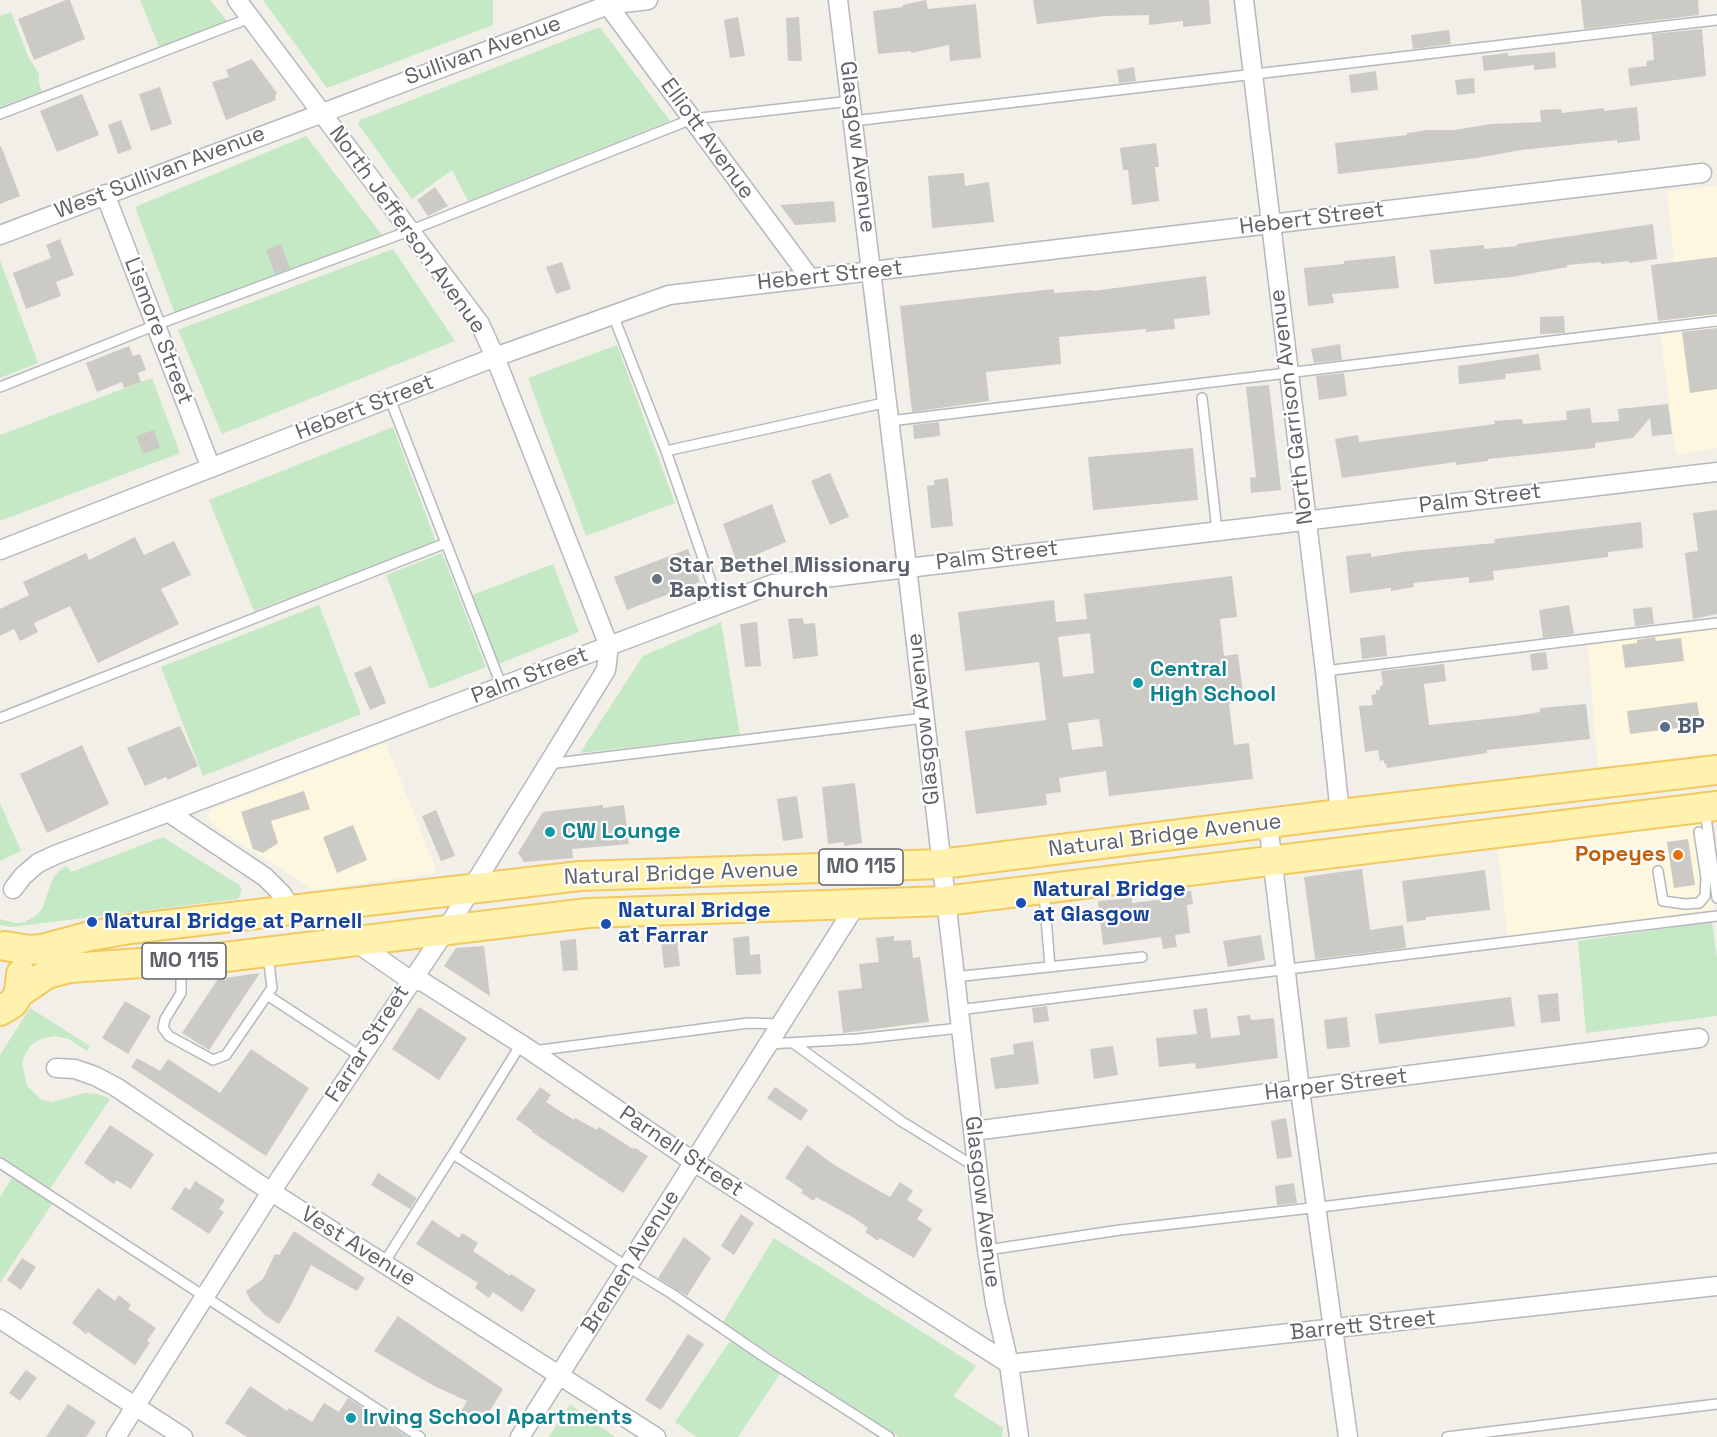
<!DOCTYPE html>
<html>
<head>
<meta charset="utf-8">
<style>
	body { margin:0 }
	canvas { display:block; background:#f1efe8 }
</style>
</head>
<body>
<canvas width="1717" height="1437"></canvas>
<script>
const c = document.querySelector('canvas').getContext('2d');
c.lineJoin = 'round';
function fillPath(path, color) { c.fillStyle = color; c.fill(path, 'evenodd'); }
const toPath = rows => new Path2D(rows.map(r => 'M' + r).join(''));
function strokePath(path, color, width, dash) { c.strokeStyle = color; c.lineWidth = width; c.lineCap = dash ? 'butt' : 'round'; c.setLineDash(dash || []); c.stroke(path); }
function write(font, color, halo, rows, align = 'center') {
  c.font = font + ' "Space Grotesk",sans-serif'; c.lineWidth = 4.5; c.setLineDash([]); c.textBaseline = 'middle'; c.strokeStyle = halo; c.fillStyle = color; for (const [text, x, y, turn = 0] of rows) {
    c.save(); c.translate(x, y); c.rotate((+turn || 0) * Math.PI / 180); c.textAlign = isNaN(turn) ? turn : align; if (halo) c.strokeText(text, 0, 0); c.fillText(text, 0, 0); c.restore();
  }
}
const commercial = toPath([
	[1717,186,1717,448,1676,455,1653,275,1675,272,1667,191],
	[1717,628,1717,757,1598,772,1588,644],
	[386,743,437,873,314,890,217,828,210,820,208,814,212,809],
	[1701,820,1714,911,1508,937,1497,843]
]);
const green = toPath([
	[140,0,210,0,227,21,160,49],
	[263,0,493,0,493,25,327,88],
	[11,12,28,56,39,74,39,84,42,91,0,107,0,16],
	[600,27,670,121,468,201,452,170,412,199,358,124,360,120],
	[306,136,382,235,175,314,135,207],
	[393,249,455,341,222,434,178,330],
	[0,260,38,363,0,378],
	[617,345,675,503,586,536,528,378],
	[152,378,180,453,0,521,0,435],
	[393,427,436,542,254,611,209,500],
	[442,553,486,667,430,689,386,575],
	[553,564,579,632,496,665,470,596],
	[319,605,361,714,203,776,161,667],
	[721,622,740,735,580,753,643,656],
	[0,803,21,851,0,861],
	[163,837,239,885,242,890,240,896,237,899,11,927,0,925,0,919,15,923,25,922,37,915,42,909,54,876,63,868,67,866,71,872],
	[1712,922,1717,958,1717,1016,1586,1033,1578,941],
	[30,1008,90,1046,87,1051,69,1039,55,1036,41,1039,31,1045,25,1054,22,1064,27,1086,42,1100,52,1102,85,1093,98,1094,110,1099,50,1189,0,1157,0,1055],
	[12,1178,52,1204,0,1283,0,1197],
	[774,1238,976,1366,953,1396,1003,1428,1002,1437,899,1437,723,1322],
	[732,1338,782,1371,738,1437,697,1437,675,1422],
	[570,1404,615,1437,549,1437]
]);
const building = toPath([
	[66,0,70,0,85,39,34,60,18,19],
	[926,0,928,9,976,4,981,58,950,61,949,45,911,53,911,51,878,54,873,11,903,7,902,5],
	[1033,0,1209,0,1211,24,1183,27,1183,21,1149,25,1149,15,1105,16,1037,24],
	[1581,0,1698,0,1699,15,1584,29],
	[738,17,745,56,730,58,724,20],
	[799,17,802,61,788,61,786,18],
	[1702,29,1706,76,1630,86,1628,68,1647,66,1646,61,1654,60,1652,34],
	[1449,30,1451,44,1413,49,1411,35],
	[1555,52,1556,68,1534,70,1534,65,1484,71,1482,56,1508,53,1508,56],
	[252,59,277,93,275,96,276,100,226,120,212,82,229,77,226,70],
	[1134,67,1136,81,1119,83,1117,70],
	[1376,71,1378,90,1351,93,1349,75],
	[1474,78,1475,93,1457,95,1455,80],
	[160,87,172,124,151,131,139,94],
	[82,94,99,135,57,152,40,111],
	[1637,107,1640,140,1617,143,1617,140,1521,150,1477,158,1338,174,1335,143,1407,135,1407,133,1428,130,1454,130,1491,124,1541,122,1540,110,1561,109,1562,113,1604,108,1604,111],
	[121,120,132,149,118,154,108,125],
	[1156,143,1159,167,1155,167,1159,201,1132,205,1128,170,1123,170,1120,148],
	[1,146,20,196,0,204,0,147],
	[964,173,965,186,989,182,994,222,932,228,928,176],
	[435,187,448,206,428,216,417,200],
	[834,201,836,222,795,225,780,205],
	[1653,224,1657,259,1629,263,1629,261,1601,264,1601,262,1567,265,1567,267,1512,277,1434,284,1430,250,1484,245,1484,249,1517,246,1517,244],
	[60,239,74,275,56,282,61,296,26,309,13,273,51,258,46,245],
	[281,244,290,268,275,274,266,250],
	[1395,256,1399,288,1332,294,1334,303,1308,306,1304,268,1344,264,1344,261],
	[1717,257,1717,314,1658,321,1651,265],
	[562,262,571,289,556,294,546,267],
	[1206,276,1210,315,1174,319,1175,329,1146,332,1146,329,1059,337,1061,364,986,372,989,401,912,412,900,306,1054,289,1054,293,1093,290,1093,291],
	[1564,316,1565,333,1540,334,1540,317],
	[1717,328,1717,389,1690,393,1682,332],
	[1340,344,1342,360,1314,363,1311,349],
	[129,346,133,356,140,354,146,370,138,373,141,382,124,388,122,382,97,392,86,363],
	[1539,354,1541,370,1505,374,1506,379,1459,384,1458,366],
	[1344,373,1347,396,1319,400,1316,376],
	[1269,385,1281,490,1251,493,1250,478,1256,477,1246,387],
	[1668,404,1672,434,1652,436,1650,418,1633,438,1595,443,1595,448,1488,459,1488,461,1456,465,1456,462,1342,478,1335,439,1358,435,1359,442,1495,424,1494,421,1522,419,1523,424,1567,420,1566,411,1590,408,1592,423,1619,421,1618,409],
	[939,422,940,436,914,439,913,425],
	[154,430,160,448,143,454,136,436],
	[1193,448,1198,500,1093,510,1088,457],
	[830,473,849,517,830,525,811,481],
	[948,478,953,526,931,528,927,486,934,485,934,480],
	[772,504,786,542,737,563,723,524],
	[1717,510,1717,614,1693,619,1685,553,1698,551,1693,513],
	[1641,522,1643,548,1608,552,1608,557,1493,571,1494,580,1469,583,1469,577,1413,583,1414,587,1391,591,1391,588,1350,593,1346,556,1371,553,1371,557,1410,551,1495,543,1494,539],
	[135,537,144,555,174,541,191,575,161,589,179,624,98,663,70,606,34,623,38,632,20,641,14,629,0,636,0,609,29,595,23,582,86,553,89,560],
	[688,549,700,582,627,610,614,577],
	[1232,576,1237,617,1220,619,1224,656,1238,654,1244,701,1229,704,1234,745,1249,743,1253,779,1109,796,1106,771,1059,778,1061,792,1046,794,1047,805,976,814,965,731,1046,720,1039,662,965,671,958,612,1054,600,1056,622,1087,619,1084,594],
	[1090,633,1094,673,1063,677,1058,637],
	[1099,719,1103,746,1072,750,1068,723],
	[1569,605,1574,634,1543,638,1539,610],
	[1652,607,1654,624,1635,626,1633,609],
	[803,618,804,624,815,623,818,656,793,659,788,619],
	[757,622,761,666,745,667,740,624],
	[1385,635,1387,656,1362,659,1360,638],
	[1655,637,1656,641,1681,638,1684,661,1625,668,1622,645,1637,643,1637,640],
	[1546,652,1548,669,1532,671,1530,654],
	[1444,664,1446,681,1424,684,1429,725,1515,716,1540,712,1540,708,1586,704,1590,739,1487,750,1487,753,1387,768,1386,763,1384,764,1384,760,1380,761,1378,750,1365,752,1359,706,1373,705,1371,695,1376,694,1376,690,1380,690,1380,686,1383,685,1381,671],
	[371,666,386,703,370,710,354,673],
	[1697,702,1701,725,1630,734,1627,711],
	[180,726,198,766,168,780,166,777,145,786,127,748],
	[82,745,109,804,47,833,20,774],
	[855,783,862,843,844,846,844,842,828,844,822,787],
	[304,791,310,809,271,821,278,843,263,853,253,849,241,812],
	[797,796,803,838,783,841,777,799],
	[603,805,603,808,624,805,629,844,572,849,573,858,524,862,518,853,543,812],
	[436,810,455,856,441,861,422,816],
	[353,825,367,860,337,873,323,837],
	[1688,839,1695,885,1674,888,1667,842],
	[1362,869,1370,930,1403,925,1406,948,1315,959,1304,877],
	[1485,870,1490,910,1426,917,1426,920,1407,922,1402,881],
	[1191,891,1193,904,1187,905,1190,933,1175,935,1177,947,1163,949,1161,937,1103,945,1098,901,1132,898,1132,903,1174,898,1173,893],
	[676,932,680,966,664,968,660,933],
	[1261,935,1265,960,1228,967,1223,941],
	[749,936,750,955,760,954,761,974,736,975,733,938],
	[894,936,894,941,911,940,913,958,920,957,929,1022,843,1033,838,991,862,988,859,964,879,962,876,938],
	[576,939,578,970,563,971,560,941],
	[484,946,490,996,444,966,456,948],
	[260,973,209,1050,182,1033,218,979],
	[1558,993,1560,1021,1541,1023,1538,995],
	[1511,997,1515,1026,1379,1044,1375,1014],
	[125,1001,151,1016,128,1054,102,1038],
	[1047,1006,1049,1021,1034,1023,1032,1008],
	[419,1007,467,1038,439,1080,392,1049],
	[1207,1008,1211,1038,1240,1035,1237,1016,1250,1015,1251,1020,1274,1018,1278,1058,1196,1069,1195,1063,1159,1067,1156,1038,1197,1034,1193,1010],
	[1347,1017,1350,1047,1327,1049,1324,1020],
	[1033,1041,1039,1084,995,1089,990,1058,1014,1054,1013,1044],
	[1113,1046,1118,1075,1094,1079,1090,1049],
	[251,1049,309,1088,266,1156,131,1067,137,1058,160,1071,168,1059,220,1093],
	[540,1087,551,1095,546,1102,574,1120,575,1118,597,1130,599,1127,633,1149,635,1148,648,1156,623,1193,532,1132,533,1131,516,1119],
	[775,1087,808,1110,801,1121,767,1098],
	[1286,1118,1292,1157,1277,1159,1271,1121],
	[110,1125,154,1154,131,1189,116,1180,114,1184,84,1163],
	[807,1145,836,1166,890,1197,900,1182,913,1191,907,1200,923,1210,917,1219,932,1229,914,1258,880,1238,878,1241,865,1232,868,1228,854,1218,816,1197,814,1201,801,1193,803,1190,785,1178],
	[378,1173,417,1198,410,1209,371,1185],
	[195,1181,225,1200,219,1209,224,1212,209,1234,171,1209,185,1187,190,1190],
	[1294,1183,1297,1203,1277,1205,1275,1186],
	[741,1214,754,1223,734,1255,721,1246],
	[432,1220,459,1238,462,1233,478,1243,473,1251,510,1276,511,1274,536,1290,522,1312,493,1292,489,1298,475,1288,478,1283,416,1244],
	[294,1231,365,1278,357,1291,311,1265,290,1307,279,1324,266,1316,250,1300,246,1291,263,1279,275,1254,279,1255],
	[684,1237,711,1258,687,1296,658,1278],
	[22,1258,36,1267,21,1290,7,1280],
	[98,1288,115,1301,119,1295,131,1305,128,1309,156,1328,147,1341,150,1343,135,1365,88,1332,86,1334,72,1323],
	[398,1316,503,1389,482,1424,460,1413,467,1401,434,1386,374,1351],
	[688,1334,704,1344,661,1410,645,1400],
	[26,1370,37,1378,20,1401,9,1393],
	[250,1386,287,1411,289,1408,312,1422,324,1403,339,1412,348,1398,408,1437,247,1437,225,1423],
	[68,1404,96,1422,86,1437,46,1437]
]);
const service = toPath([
	[0,114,250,18],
	[853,121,1717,20],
	[613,315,666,451,719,605],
	[0,387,156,325,409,231,692,119,851,101],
	[1202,398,1217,530],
	[390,399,502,687],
	[890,421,1717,321],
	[666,451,888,402],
	[1325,671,1717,623],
	[0,718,446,543],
	[548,764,924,718],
	[1705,810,1717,898],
	[1658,871,1663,901,1685,904,1699,903,1705,896,1706,878,1699,832],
	[1044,893,1050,967],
	[181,963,181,993,165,1019,163,1028,169,1036,213,1060,226,1055,272,988,268,955],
	[954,977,1142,957],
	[267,995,360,1056],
	[958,1010,1717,916],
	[793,1043,901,1121,977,1168],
	[768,1044,857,1039,960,1028],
	[533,1051,748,1023,781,1024],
	[453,1154,521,1044],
	[0,1163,420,1437],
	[987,1250,1120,1230,1337,1205,1717,1158],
	[384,1263,453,1154,628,1267,672,1294,766,1358,889,1437],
	[1447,1437,1717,1404]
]);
const minor = toPath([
	[604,0,810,278],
	[838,0,907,567,987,1250,995,1303,1009,1364,1019,1437],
	[1244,0,1325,671,1340,814],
	[105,194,211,468],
	[0,235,608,5,648,0],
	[0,550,495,357,669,295,1702,173],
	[168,812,265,877,282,894,292,910],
	[1268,823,1300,1090,1348,1437],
	[13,889,23,876,38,863,55,855,773,584,1717,472],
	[354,941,410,980,423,982,521,1044,694,1162,1009,1364],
	[56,1068,75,1069,95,1076,116,1087,256,1182,656,1437],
	[973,1131,1699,1038],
	[0,1319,183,1437],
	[1009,1364,1717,1286],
	[116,1437,271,1192,446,930,606,670,609,646,495,357,480,324,237,0],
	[520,1437,856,905]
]);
const primary = toPath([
	[5,946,29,950,42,949,90,936,130,929,580,876,941,864,1340,814,1717,770],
	[19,993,47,974,70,968,225,957,588,913,945,901,1717,806],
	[0,1011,13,1003,19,993,21,974]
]);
const markers = [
	[657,579,6,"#6b7280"],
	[1138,683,6,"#0f9aa8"],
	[1665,727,6,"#5c6f8a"],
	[550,832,6,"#0f9aa8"],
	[1678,855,6,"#e8710a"],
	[1021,903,6,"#1a4fb4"],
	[92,922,6,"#1a4fb4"],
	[606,924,6,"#1a4fb4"],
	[351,1418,6,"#0f9aa8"]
];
const shields = [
	[861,867,84],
	[184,961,84]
];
const shieldNames = [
	["MO 115",861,867],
	["MO 115",184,961]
];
const streetNames = [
	["Sullivan Avenue",483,51,-20],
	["Elliott Avenue",707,139,54],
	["Glasgow Avenue",857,147,83],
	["West Sullivan Avenue",160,173,-21],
	["Hebert Street",1312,219,-7],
	["North Jefferson Avenue",407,230,54],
	["Hebert Street",830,276,-6],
	["Lismore Street",158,331,69],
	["North Garrison Avenue",1292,407,-97],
	["Hebert Street",365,408,-21],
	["Palm Street",1480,499,-7],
	["Palm Street",997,556,-7],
	["Palm Street",530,676,-21],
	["Glasgow Avenue",924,719,-96],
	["Natural Bridge Avenue",1165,836,-7],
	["Natural Bridge Avenue",681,874,-2],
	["Farrar Street",368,1044,-57],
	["Harper Street",1336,1085,-7],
	["Parnell Street",681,1152,34],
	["Glasgow Avenue",982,1202,83],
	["Vest Avenue",358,1247,32],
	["Bremen Avenue",631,1262,-58],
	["Barrett Street",1363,1326,-6]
];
const worshipNames = [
	["Star Bethel Missionary",669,566],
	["Baptist Church",669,591]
];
const cultureNames = [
	["Central",1150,670],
	["High School",1150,695],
	["CW Lounge",562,832],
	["Irving School Apartments",363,1418]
];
const serviceNames = [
	["BP",1677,727]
];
const foodNames = [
	["Popeyes",1666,855]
];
const transitNames = [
	["Natural Bridge",1033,890],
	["at Glasgow",1033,915],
	["Natural Bridge",618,911],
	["at Farrar",618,936],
	["Natural Bridge at Parnell",104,922]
];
fillPath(commercial, '#fef7e0');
fillPath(green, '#c5e8c5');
fillPath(building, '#cccac5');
strokePath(service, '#b5b8bc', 12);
strokePath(minor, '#b5b8bc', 21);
strokePath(primary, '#f2c960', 32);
strokePath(service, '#fff', 9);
strokePath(minor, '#fff', 18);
strokePath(primary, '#fff2af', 28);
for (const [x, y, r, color] of markers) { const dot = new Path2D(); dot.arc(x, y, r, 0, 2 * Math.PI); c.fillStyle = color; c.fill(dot); strokePath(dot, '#fff', 2); }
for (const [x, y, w] of shields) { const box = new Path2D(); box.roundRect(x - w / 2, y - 18, w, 36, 4.5); c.fillStyle = '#fff'; c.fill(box); strokePath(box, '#5f6368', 1.5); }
write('bold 21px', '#5f6368', null, shieldNames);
write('22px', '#5f6368', '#fff', streetNames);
write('bold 22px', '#5b616d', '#fff', worshipNames, 'left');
write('bold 22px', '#0d838f', '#fff', cultureNames, 'left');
write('bold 22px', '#4e5e75', '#fff', serviceNames, 'left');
write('bold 22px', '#c56008', '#fff', foodNames, 'right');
write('bold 22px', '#164399', '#fff', transitNames, 'left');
</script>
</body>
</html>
